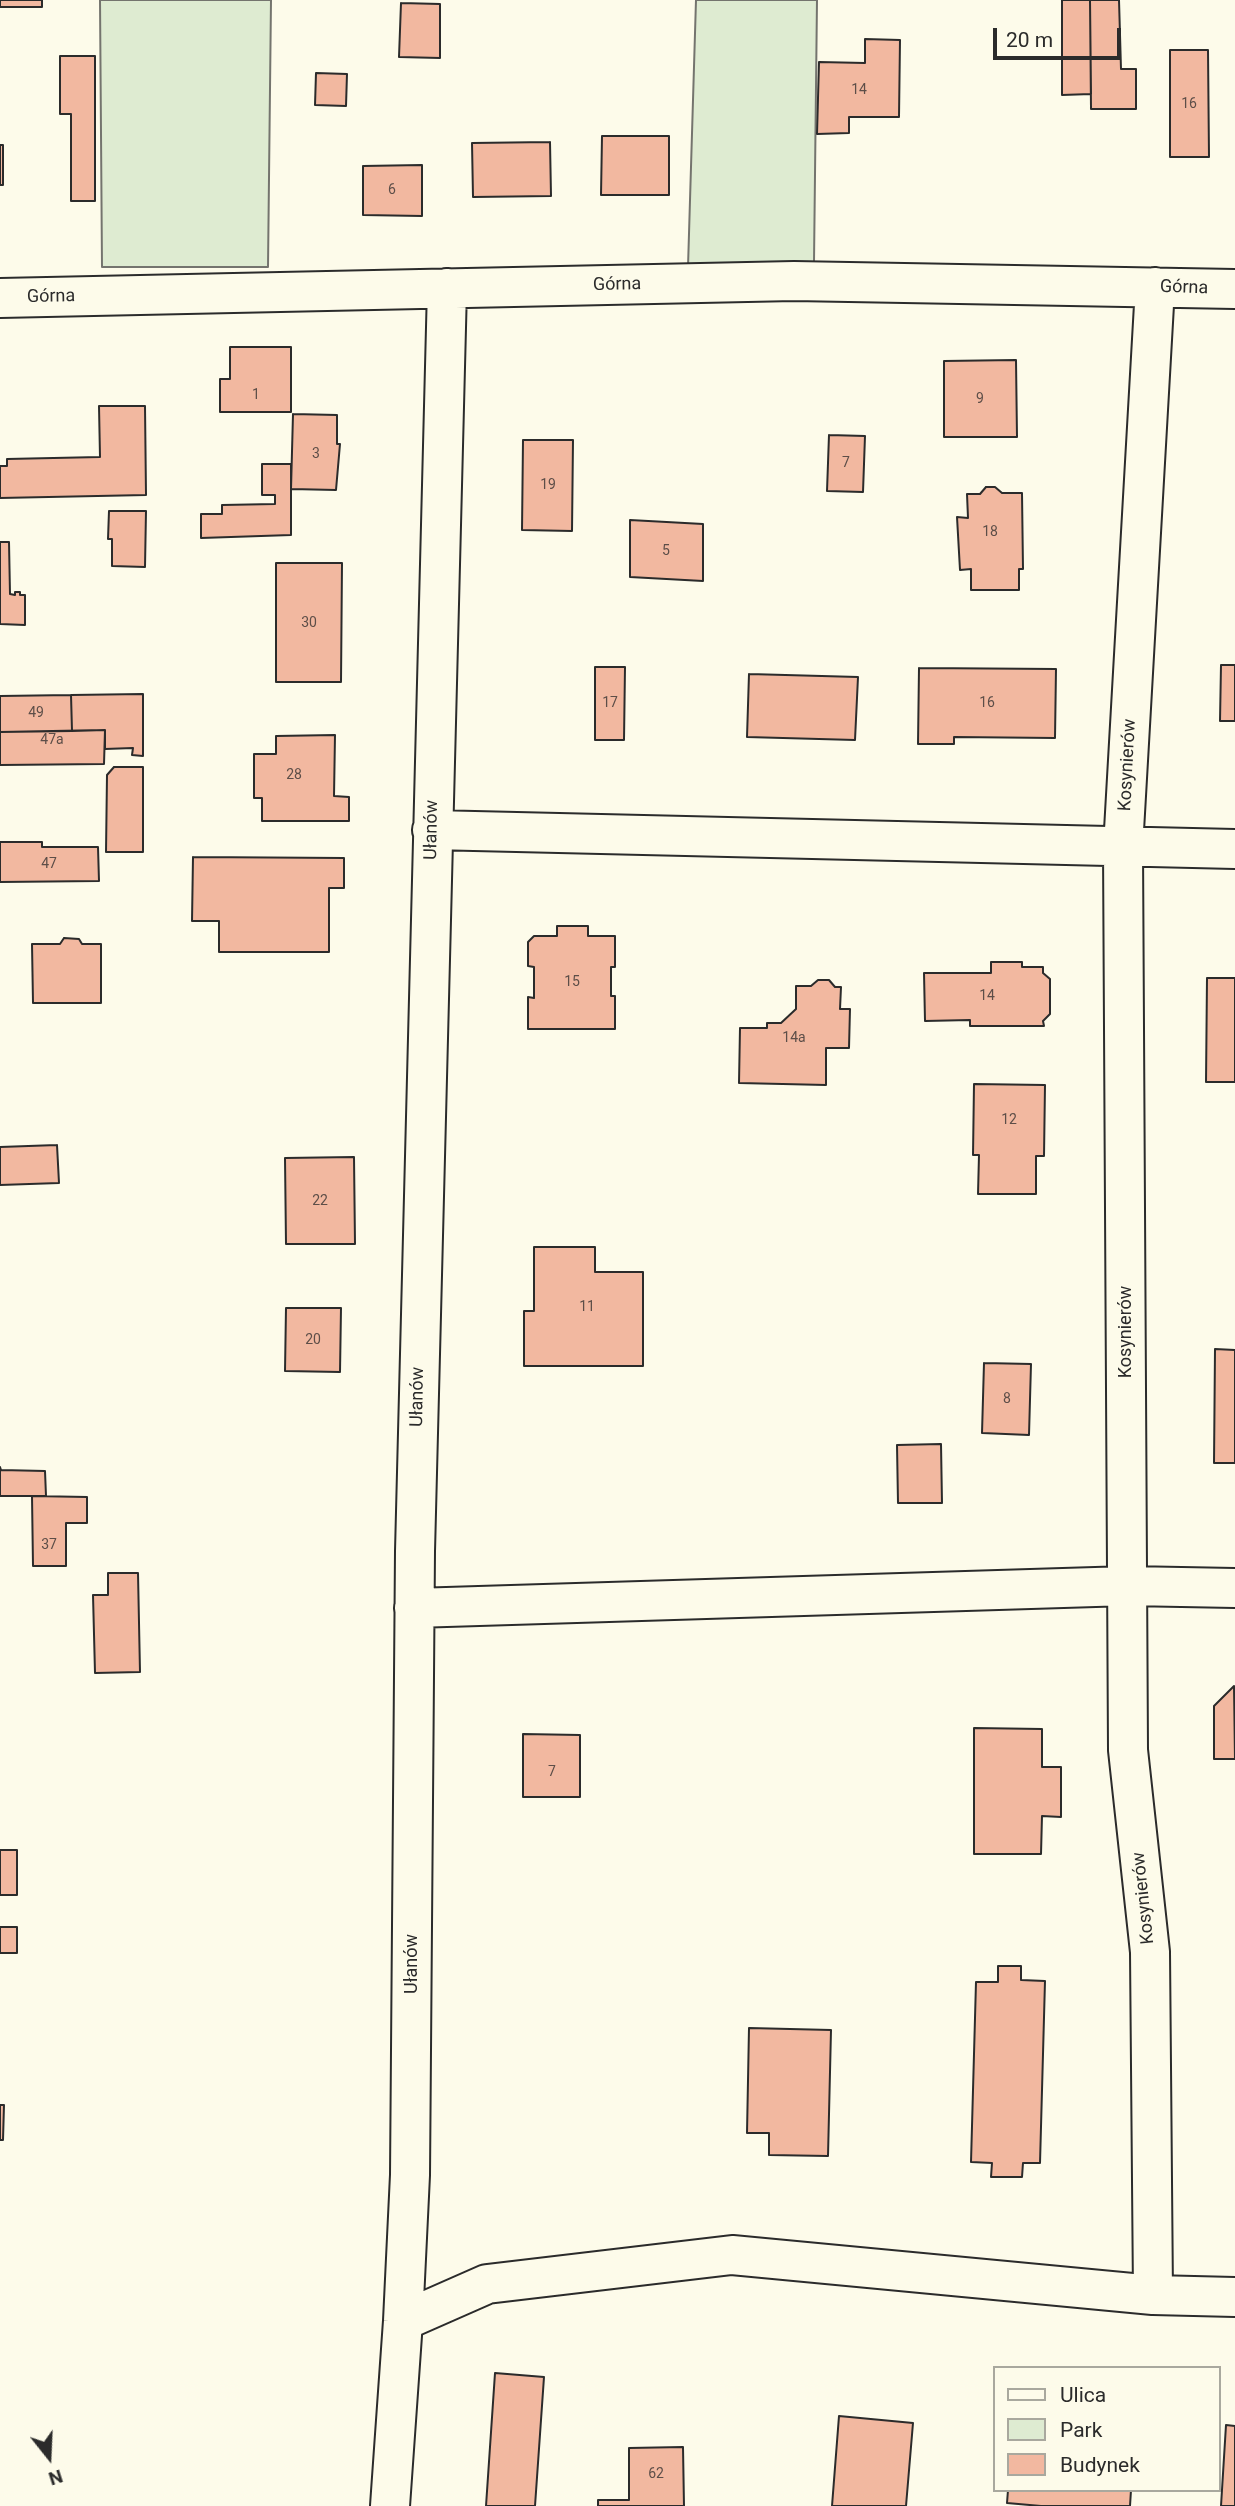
<!DOCTYPE html>
<html>
<head>
<meta charset="utf-8">
<style>
	body { margin:0 }
	#map { position:relative; width:1235px; height:2506px; overflow:hidden; background:#fdfbea; font-family:Roboto,sans-serif }
	canvas { display:block }
	.legend { position:absolute; left:993px; top:2366px; width:228px; height:126px; box-sizing:border-box; background:#fdfbea; border:2px solid #a9a89e; margin:0; padding:9px 12px; list-style:none; font-size:21px; color:#2b2b2b }
	.legend li { display:flex; align-items:center; gap:14px; height:35px }
	.legend b { width:35px; border:2px solid #a9a89e }
	.north { position:absolute; left:14px; top:2422px; width:70px; height:70px; -webkit-text-stroke:5px #fdfbea; paint-order:stroke; rotate:162deg; font-size:19px; font-weight:700; line-height:28px; text-align:center; color:#2b2b2b }
	.north::after { content:''; display:block; margin:auto; width:24px; height:32px; background:#2b2b2b; clip-path:polygon(50% 0,100% 100%,50% 72%,0 100%) }
	.scale { position:absolute; left:993px; top:28px; width:128px; height:32px; box-sizing:border-box; border:4px solid #2b2b2b; border-top:0; padding-left:9px; font-size:21px; line-height:24px; white-space:nowrap; color:#2b2b2b; -webkit-text-stroke:5px #fdfbea; paint-order:stroke }
</style>
</head>
<body>
<div id="map">
<canvas width="1235" height="2506"></canvas>
<ul class="legend">
<li><b style="height:9px;background:#fdfbea"></b>Ulica</li>
<li><b style="height:19px;background:#deebd1"></b>Park</li>
<li><b style="height:19px;background:#f2b8a0"></b>Budynek</li>
</ul>
<div class="north">N</div>
<div class="scale">20 m</div>
</div>
<script>
const c = document.querySelector('canvas').getContext('2d');
c.lineJoin = 'round';
function fillPath(path, color) { c.fillStyle = color; c.fill(path, 'evenodd'); }
const toPath = rows => new Path2D(rows.map(r => 'M' + r).join(''));
function strokePath(path, color, width, dash) { c.strokeStyle = color; c.lineWidth = width; c.lineCap = dash ? 'butt' : 'round'; c.setLineDash(dash || []); c.stroke(path); }
function write(font, color, halo, rows, align = 'center') {
  c.font = font + ' Roboto,sans-serif'; c.lineWidth = 5; c.setLineDash([]); c.textBaseline = 'middle'; c.strokeStyle = halo; c.fillStyle = color; for (const [text, x, y, turn = 0] of rows) {
    c.save(); c.translate(x, y); c.rotate((+turn || 0) * Math.PI / 180); c.textAlign = isNaN(turn) ? turn : align; if (halo) c.strokeText(text, 0, 0); c.fillText(text, 0, 0); c.restore();
  }
}
const green = toPath([
	[100,0,271,0,268,267,102,267,100,0],
	[696,0,817,0,814,262,688,267,696,0]
]);
const building = toPath([
	[0,0,42,0,42,7,0,7,0,0],
	[1062,0,1090,0,1091,94,1062,95,1062,0],
	[1090,0,1119,0,1121,69,1136,69,1136,109,1091,109,1090,0],
	[401,3,440,4,440,58,399,57,401,3],
	[865,39,900,40,899,117,849,117,849,133,817,134,819,62,865,63,865,39],
	[1170,50,1208,50,1209,157,1170,157,1170,50],
	[60,56,95,56,95,201,71,201,71,114,60,114,60,56],
	[316,73,347,74,346,106,315,105,316,73],
	[602,136,669,136,669,195,601,195,602,136],
	[550,142,551,196,473,197,472,143,550,142],
	[0,145,3,145,3,185,0,185,0,145],
	[422,165,422,216,363,215,363,166,422,165],
	[230,347,291,347,291,412,220,412,220,379,230,379,230,347],
	[1016,360,1017,437,944,437,944,361,1016,360],
	[99,406,145,406,146,495,0,498,0,466,7,466,7,459,100,457,99,406],
	[293,414,337,415,337,444,340,444,336,490,291,489,293,414],
	[829,435,865,436,863,492,827,491,829,435],
	[523,440,573,440,572,531,522,530,523,440],
	[262,464,291,464,291,535,201,538,201,514,222,514,222,505,275,504,275,495,262,495,262,464],
	[986,487,995,487,1002,493,1022,493,1023,569,1019,569,1019,590,971,590,971,569,960,570,957,517,968,518,967,494,980,494,986,487],
	[109,511,146,511,145,567,112,566,112,539,108,539,109,511],
	[630,520,703,524,703,581,630,577,630,520],
	[0,542,9,542,10,594,15,595,15,592,20,592,20,595,25,595,25,625,0,624,0,542],
	[276,563,342,563,341,682,276,682,276,563],
	[1221,665,1235,665,1235,721,1220,721,1221,665],
	[595,667,625,667,624,740,595,740,595,667],
	[919,668,1056,669,1055,738,954,737,954,744,918,744,919,668],
	[749,674,858,677,855,740,747,737,749,674],
	[143,694,143,756,132,755,133,748,105,749,105,730,72,731,71,695,143,694],
	[71,695,72,731,0,732,0,696,71,695],
	[105,730,104,764,0,765,0,732,105,730],
	[335,735,334,796,349,797,349,821,262,821,262,798,254,798,254,754,276,754,276,736,335,735],
	[114,767,143,767,143,852,106,852,107,775,114,767],
	[0,842,42,842,42,847,98,847,99,881,0,882,0,842],
	[193,857,344,858,344,888,329,888,329,952,219,952,219,921,192,921,193,857],
	[557,926,588,926,588,936,615,936,615,967,611,967,611,996,615,996,615,1029,528,1029,528,997,534,998,534,967,528,966,528,942,534,936,557,936,557,926],
	[64,938,79,939,82,944,101,944,101,1003,33,1003,32,944,60,944,64,938],
	[991,962,1022,962,1022,967,1043,967,1043,973,1050,979,1050,1014,1043,1021,1044,1026,970,1026,970,1020,925,1021,924,973,991,973,991,962],
	[1207,978,1235,978,1235,1082,1206,1082,1207,978],
	[818,980,829,980,835,987,841,987,840,1009,850,1009,849,1048,826,1048,826,1085,739,1083,740,1028,767,1028,767,1023,781,1023,796,1009,796,986,811,986,818,980],
	[974,1084,1045,1085,1044,1156,1036,1156,1036,1194,978,1194,979,1155,973,1155,974,1084],
	[57,1145,59,1183,0,1185,0,1147,57,1145],
	[354,1157,355,1244,286,1244,285,1158,354,1157],
	[534,1247,595,1247,595,1272,643,1272,643,1366,524,1366,524,1311,534,1311,534,1247],
	[286,1308,341,1308,340,1372,285,1371,286,1308],
	[1215,1349,1235,1350,1235,1463,1214,1463,1215,1349],
	[984,1363,1031,1364,1029,1435,982,1433,984,1363],
	[941,1444,942,1503,898,1503,897,1445,941,1444],
	[0,1467,1,1470,45,1471,46,1496,0,1496,0,1467],
	[32,1496,87,1497,87,1523,66,1523,66,1566,33,1566,32,1496],
	[108,1573,138,1573,140,1672,95,1673,93,1595,108,1595,108,1573],
	[1234,1686,1235,1759,1214,1759,1214,1706,1234,1686],
	[974,1728,1042,1729,1042,1767,1061,1767,1061,1817,1042,1816,1041,1854,974,1854,974,1728],
	[523,1734,580,1735,580,1797,523,1797,523,1734],
	[0,1850,17,1850,17,1895,0,1895,0,1850],
	[0,1927,17,1927,17,1953,0,1953,0,1927],
	[998,1966,1021,1966,1021,1980,1045,1981,1040,2163,1023,2163,1022,2177,991,2177,992,2163,971,2162,976,1982,998,1982,998,1966],
	[749,2028,831,2030,828,2156,769,2155,769,2133,747,2133,749,2028],
	[0,2105,4,2105,3,2140,0,2140,0,2105],
	[495,2373,544,2377,535,2506,486,2506,495,2373],
	[839,2416,913,2423,906,2506,832,2506,839,2416],
	[1226,2425,1235,2426,1235,2506,1221,2506,1226,2425],
	[683,2447,684,2506,598,2506,598,2500,629,2500,629,2448,683,2447],
	[1008,2490,1131,2490,1130,2506,1041,2506,1007,2503,1008,2490]
]);
const street = toPath([
	[1155,287,1123,848,1128,1750,1150,1952,1153,2295,1235,2297],
	[0,298,794,281,1235,289],
	[432,830,1235,849],
	[414,1608,1128,1586,1235,1588],
	[403,2321,487,2284,732,2255,1153,2295],
	[390,2506,403,2321,410,2175,415,1551,447,288]
]);
const numberNames = [
	["14",859,90],
	["16",1189,104],
	["6",392,190],
	["1",256,395],
	["9",980,399],
	["3",316,454],
	["7",846,463],
	["19",548,485],
	["18",990,532],
	["5",666,551],
	["30",309,623],
	["17",610,703],
	["16",987,703],
	["49",36,713],
	["47a",52,740],
	["28",294,775],
	["47",49,864],
	["15",572,982],
	["14",987,996],
	["14a",794,1038],
	["12",1009,1120],
	["22",320,1201],
	["11",587,1307],
	["20",313,1340],
	["8",1007,1399],
	["37",49,1545],
	["7",552,1772],
	["62",656,2474]
];
const streetNames = [
	["Górna",617,285,-1],
	["Górna",1184,288,2],
	["Górna",51,297,-1],
	["Kosynierów",1128,765,-87],
	["Ułanów",432,830,-89],
	["Kosynierów",1126,1332,-90],
	["Ułanów",418,1397,-89],
	["Kosynierów",1144,1898,-96],
	["Ułanów",412,1964,-90]
];
fillPath(green, '#deebd1');
strokePath(green, '#74746e', 2);
fillPath(building, '#f2b8a0');
strokePath(building, '#2b2b2b', 2);
strokePath(street, '#2b2b2b', 42);
strokePath(street, '#fdfbea', 38);
write('14px', '#5d4e48', null, numberNames);
write('18px', '#2b2b2b', '#fdfbea', streetNames);
</script>
</body>
</html>
